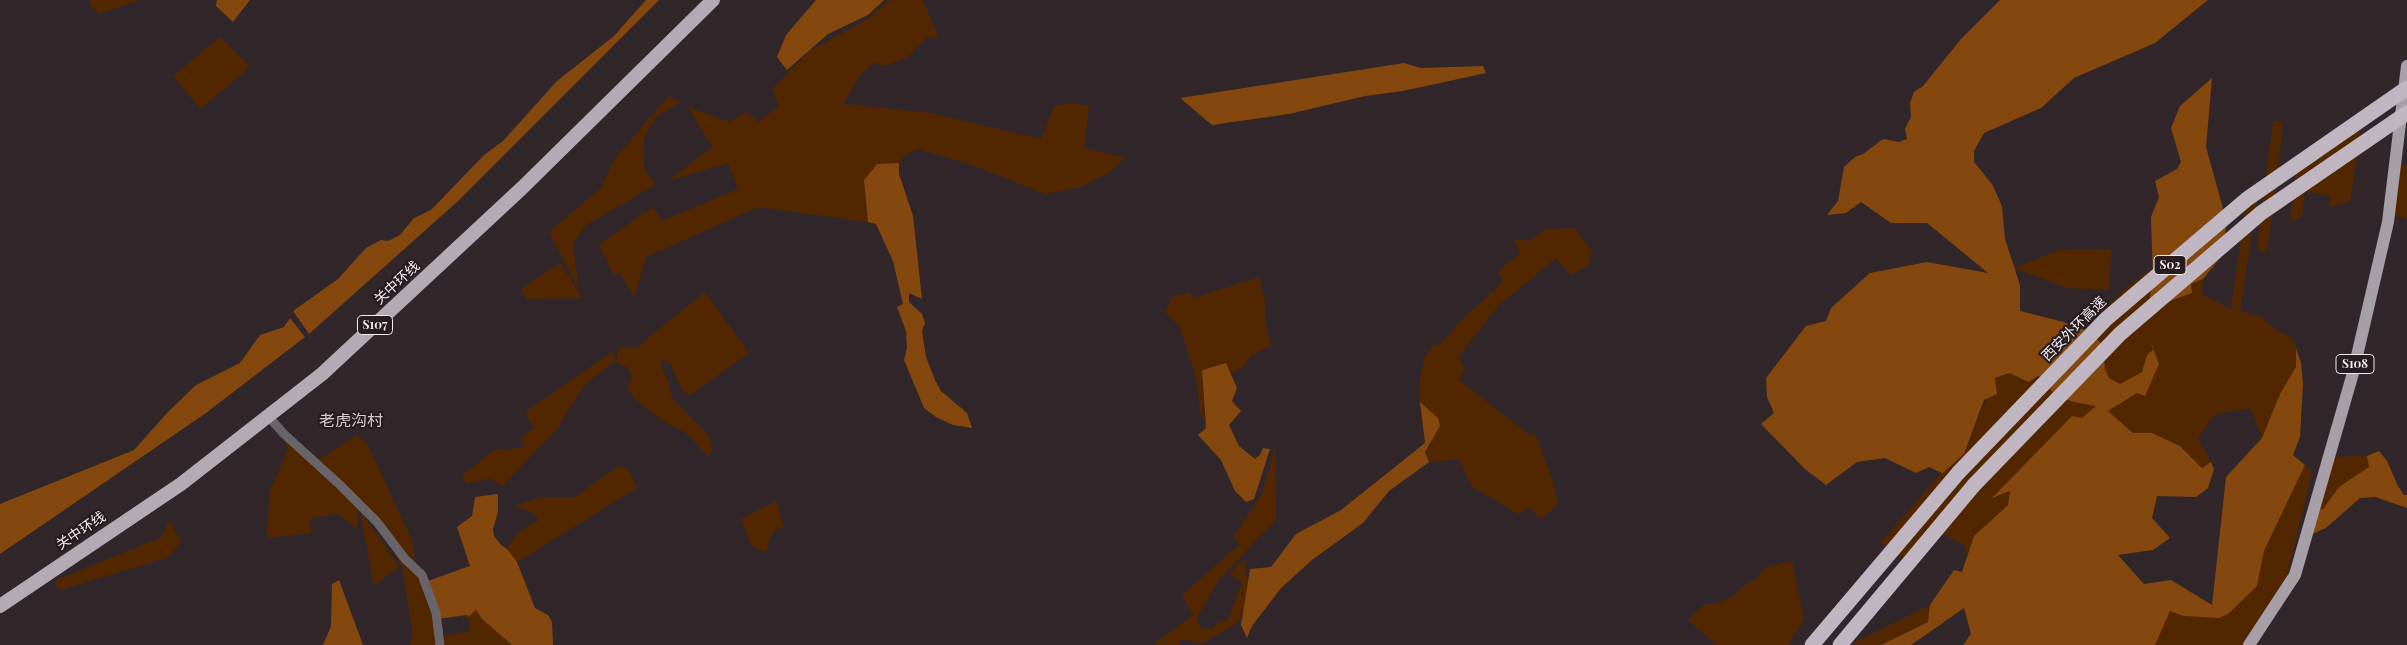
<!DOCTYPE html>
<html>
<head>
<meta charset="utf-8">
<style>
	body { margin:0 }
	canvas { display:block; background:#31262a }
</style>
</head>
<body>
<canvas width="2407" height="645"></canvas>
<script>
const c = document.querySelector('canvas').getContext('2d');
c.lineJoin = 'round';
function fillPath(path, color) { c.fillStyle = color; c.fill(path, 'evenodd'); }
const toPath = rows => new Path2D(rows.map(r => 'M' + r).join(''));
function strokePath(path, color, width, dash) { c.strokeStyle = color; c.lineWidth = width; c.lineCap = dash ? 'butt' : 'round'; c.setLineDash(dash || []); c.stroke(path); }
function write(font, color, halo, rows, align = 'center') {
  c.font = font + ' "Playfair Display","Noto Sans SC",serif'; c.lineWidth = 4.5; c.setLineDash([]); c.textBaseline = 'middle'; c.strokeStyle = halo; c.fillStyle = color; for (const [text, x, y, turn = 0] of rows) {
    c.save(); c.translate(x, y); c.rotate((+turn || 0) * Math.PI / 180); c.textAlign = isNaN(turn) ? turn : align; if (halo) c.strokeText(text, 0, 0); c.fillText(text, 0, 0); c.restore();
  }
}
const green = toPath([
	[92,0,139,0,99,14,88,2],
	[890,0,923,0,938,36,937,38,926,38,908,57,885,66,874,62,862,73,843,104,930,113,1041,139,1054,106,1071,103,1089,106,1084,148,1125,158,1109,173,1080,187,1046,194,969,164,918,149,906,154,899,163,877,164,864,180,868,222,758,207,646,257,634,297,620,273,613,275,599,244,653,207,662,221,738,189,728,163,668,181,712,147,688,107,729,122,747,112,758,122,779,106,772,89,810,51,868,19],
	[220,37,250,67,200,109,173,76],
	[669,96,680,102,656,117,644,137,644,168,655,185,586,225,573,244,579,290,549,232,601,188,615,158],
	[2273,121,2283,122,2274,207,2266,254,2257,249],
	[2361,129,2350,202,2329,207,2330,196,2305,191,2302,216,2290,222,2297,159,2326,141],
	[2392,163,2407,165,2407,219,2385,212],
	[2258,190,2240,311,2261,317,2275,329,2291,337,2296,348,2297,367,2280,394,2262,438,2250,408,2215,414,2198,438,2211,462,2202,468,2180,446,2152,433,2133,433,2108,411,2137,393,2159,364,2152,348,2142,372,2120,384,2109,378,2105,369,2105,353,2098,338,2106,309,2124,289,2151,269,2153,279,2191,284,2203,279,2202,294,2231,309,2247,196],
	[1574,228,1592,251,1588,265,1571,275,1556,258,1499,305,1458,357,1465,369,1459,380,1529,435,1535,433,1553,482,1558,505,1540,519,1530,507,1518,514,1471,486,1459,459,1429,462,1425,452,1432,443,1420,402,1420,379,1424,359,1434,343,1439,346,1463,319,1503,282,1498,271,1520,253,1514,239,1529,241,1546,229],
	[2111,249,2109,290,2067,288,2014,268,2060,250],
	[560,263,582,298,527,299,521,289],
	[1259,277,1265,302,1266,327,1271,346,1251,355,1245,365,1231,374,1226,363,1202,370,1204,422,1200,413,1197,381,1180,327,1165,312,1173,296,1190,292,1193,298],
	[705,292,749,353,690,395,682,390,671,365,663,359,661,366,668,381,672,398,708,435,712,450,709,457,686,433,663,421,636,400,627,387,632,376,627,367,616,363,619,347,637,347],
	[613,351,615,361,585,384,557,429,502,486,490,478,467,484,461,476,495,450,525,447,521,438,534,428,525,412],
	[2009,373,2029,382,2041,377,2073,402,2097,406,1994,497,2010,490,2008,505,1974,536,1968,559,1964,545,1939,532,1915,560,1893,555,1881,542,1937,478,1964,454,1995,378],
	[281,433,358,507,357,529,337,513,310,519,311,533,267,538,270,491,288,450],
	[356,435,367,443,412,540,415,565,437,634,438,645,410,645,413,634,402,566,376,521,314,463],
	[1275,448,1276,520,1220,578,1197,617,1199,627,1211,630,1219,621,1227,622,1242,582,1229,574,1244,559,1249,592,1239,621,1202,644,1181,639,1179,645,1153,645,1193,615,1182,595,1239,545,1234,536,1262,494],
	[2367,456,2370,467,2339,487,2323,509,2312,511,2325,457],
	[2305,465,2312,472,2283,592,2242,645,2155,645,2170,610,2184,616,2219,618,2257,586,2264,551],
	[619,466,628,468,637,488,517,562,507,549,518,533,538,520,535,514,515,506,541,497,575,497],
	[776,501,784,528,776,529,771,536,766,552,752,546,741,519],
	[360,510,399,566,374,586],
	[169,520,181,542,166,558,60,590,54,581,162,537],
	[1792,561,1804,619,1788,645,1717,645,1688,620,1704,605,1721,602,1733,596,1742,587,1756,579,1767,567],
	[1930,605,1928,622,1881,645,1856,645,1853,643],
	[476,610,482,619,512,645,441,645,440,636,470,631,468,617]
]);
const forest = toPath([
	[217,0,250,0,233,22,216,6],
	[646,0,659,0,457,202,309,334,293,311,338,279,366,248,381,240,388,241,400,235,414,218,431,210,484,155,503,141,557,81,614,36],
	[816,0,884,0,868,15,828,34,787,70,777,57,786,35],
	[2000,0,2208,0,2155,43,2074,78,2041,108,1984,133,1974,151,1974,162,1992,184,2002,206,2005,239,2020,285,2020,311,2064,322,2092,333,2103,346,2105,369,2109,378,2120,384,2142,372,2147,355,2153,350,2151,343,2159,364,2145,396,2137,393,2108,411,2133,433,2152,433,2180,446,2202,468,2211,462,2214,469,2208,488,2196,497,2157,496,2152,518,2170,538,2153,550,2118,555,2144,584,2171,580,2212,605,2226,477,2262,438,2280,394,2296,367,2296,348,2301,363,2303,384,2300,437,2293,455,2305,465,2264,551,2257,586,2228,614,2219,618,2184,616,2170,611,2155,645,1963,645,1971,634,1964,608,1911,645,1881,645,1928,622,1930,605,1954,570,1962,572,1974,536,2008,505,2010,491,1992,498,2072,416,2082,418,2096,406,2073,402,2055,395,2041,377,2038,376,2029,382,2009,373,1995,378,1997,394,1984,400,1964,454,1937,478,1942,473,1929,467,1916,473,1885,458,1857,462,1826,485,1805,469,1761,424,1774,413,1767,397,1766,378,1806,326,1826,321,1831,308,1870,273,1927,262,1988,273,1927,223,1891,223,1861,202,1846,213,1827,215,1838,201,1844,167,1855,157,1863,154,1883,139,1899,142,1907,139,1905,129,1911,117,1910,103,1914,92,1923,86,1961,39],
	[1404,63,1421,68,1483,66,1486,73,1403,91,1365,96,1289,114,1212,125,1180,98],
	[2212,78,2206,147,2227,223,2220,258,2203,279,2191,284,2192,293,2148,309,2153,279,2151,217,2159,197,2155,181,2177,169,2181,162,2171,128,2180,106],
	[899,163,899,174,913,216,922,299,909,293,909,302,922,314,925,323,922,331,926,357,935,380,941,391,967,413,972,428,953,425,936,417,924,408,904,360,907,348,906,331,897,307,903,304,893,261,876,224,868,222,864,180,877,164],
	[290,318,305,337,206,413,0,554,0,504,134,450,168,412,196,385,240,363,260,335,284,327],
	[1226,363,1237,388,1232,401,1241,411,1229,425,1239,446,1255,459,1260,455,1263,448,1270,449,1254,499,1246,502,1235,491,1221,460,1198,435,1206,428,1202,370],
	[1420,402,1438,418,1440,426,1425,452,1429,462,1389,491,1363,523,1312,560,1281,588,1252,626,1247,638,1241,625,1250,569,1271,567,1296,534,1341,510,1425,443],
	[2379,451,2387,461,2398,486,2404,495,2407,495,2407,508,2375,497,2360,498,2326,528,2305,537,2312,511,2323,509,2339,487,2369,467,2367,456],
	[498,494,498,512,493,529,494,536,501,545,507,549,517,562,535,608,548,615,552,622,553,645,512,645,482,619,476,610,468,617,467,615,437,619,425,582,470,566,457,527,472,516,475,497],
	[339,580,363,645,323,645,331,626,332,584]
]);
const minor = toPath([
	[268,416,284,434,339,484,377,522,405,559,422,575,436,613,440,645]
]);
const primary = toPath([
	[2249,645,2295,575,2353,373,2388,222,2407,66]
]);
const trunk = toPath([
	[0,606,181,484,322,374,522,188,713,0]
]);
const motorway = toPath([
	[1812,645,1959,472],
	[1840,645,1974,485]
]);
const motorwayBridge = toPath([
	[1959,472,2106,319,2247,199,2407,88],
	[1974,485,2120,334,2261,213,2407,113]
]);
const shields = [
	[2170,265,32],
	[375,325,35],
	[2355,364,38]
];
const shieldNames = [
	["S02",2170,265],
	["S107",375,325],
	["S108",2355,364]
];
const streetNames = [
	["关中环线",397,283,-43],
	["西安外环高速",2074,329,-45],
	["关中环线",81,531,-34]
];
const quarterNames = [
	["老虎沟村",351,421]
];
fillPath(green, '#522700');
fillPath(forest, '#84470e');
strokePath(minor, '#686469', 9);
strokePath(primary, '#a79fa8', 12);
strokePath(trunk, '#b4aab4', 14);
strokePath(motorway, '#c0b6c1', 15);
strokePath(motorwayBridge, '#c0b6c1', 15);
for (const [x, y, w] of shields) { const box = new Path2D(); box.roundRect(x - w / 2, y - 9.5, w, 19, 4); c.fillStyle = '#271c20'; c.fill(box); strokePath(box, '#f4ecef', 1); }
write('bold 12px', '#f4ecef', null, shieldNames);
write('14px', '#f4ecef', '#271c20', streetNames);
write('16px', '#d7c8ce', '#271c20', quarterNames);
</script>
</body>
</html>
